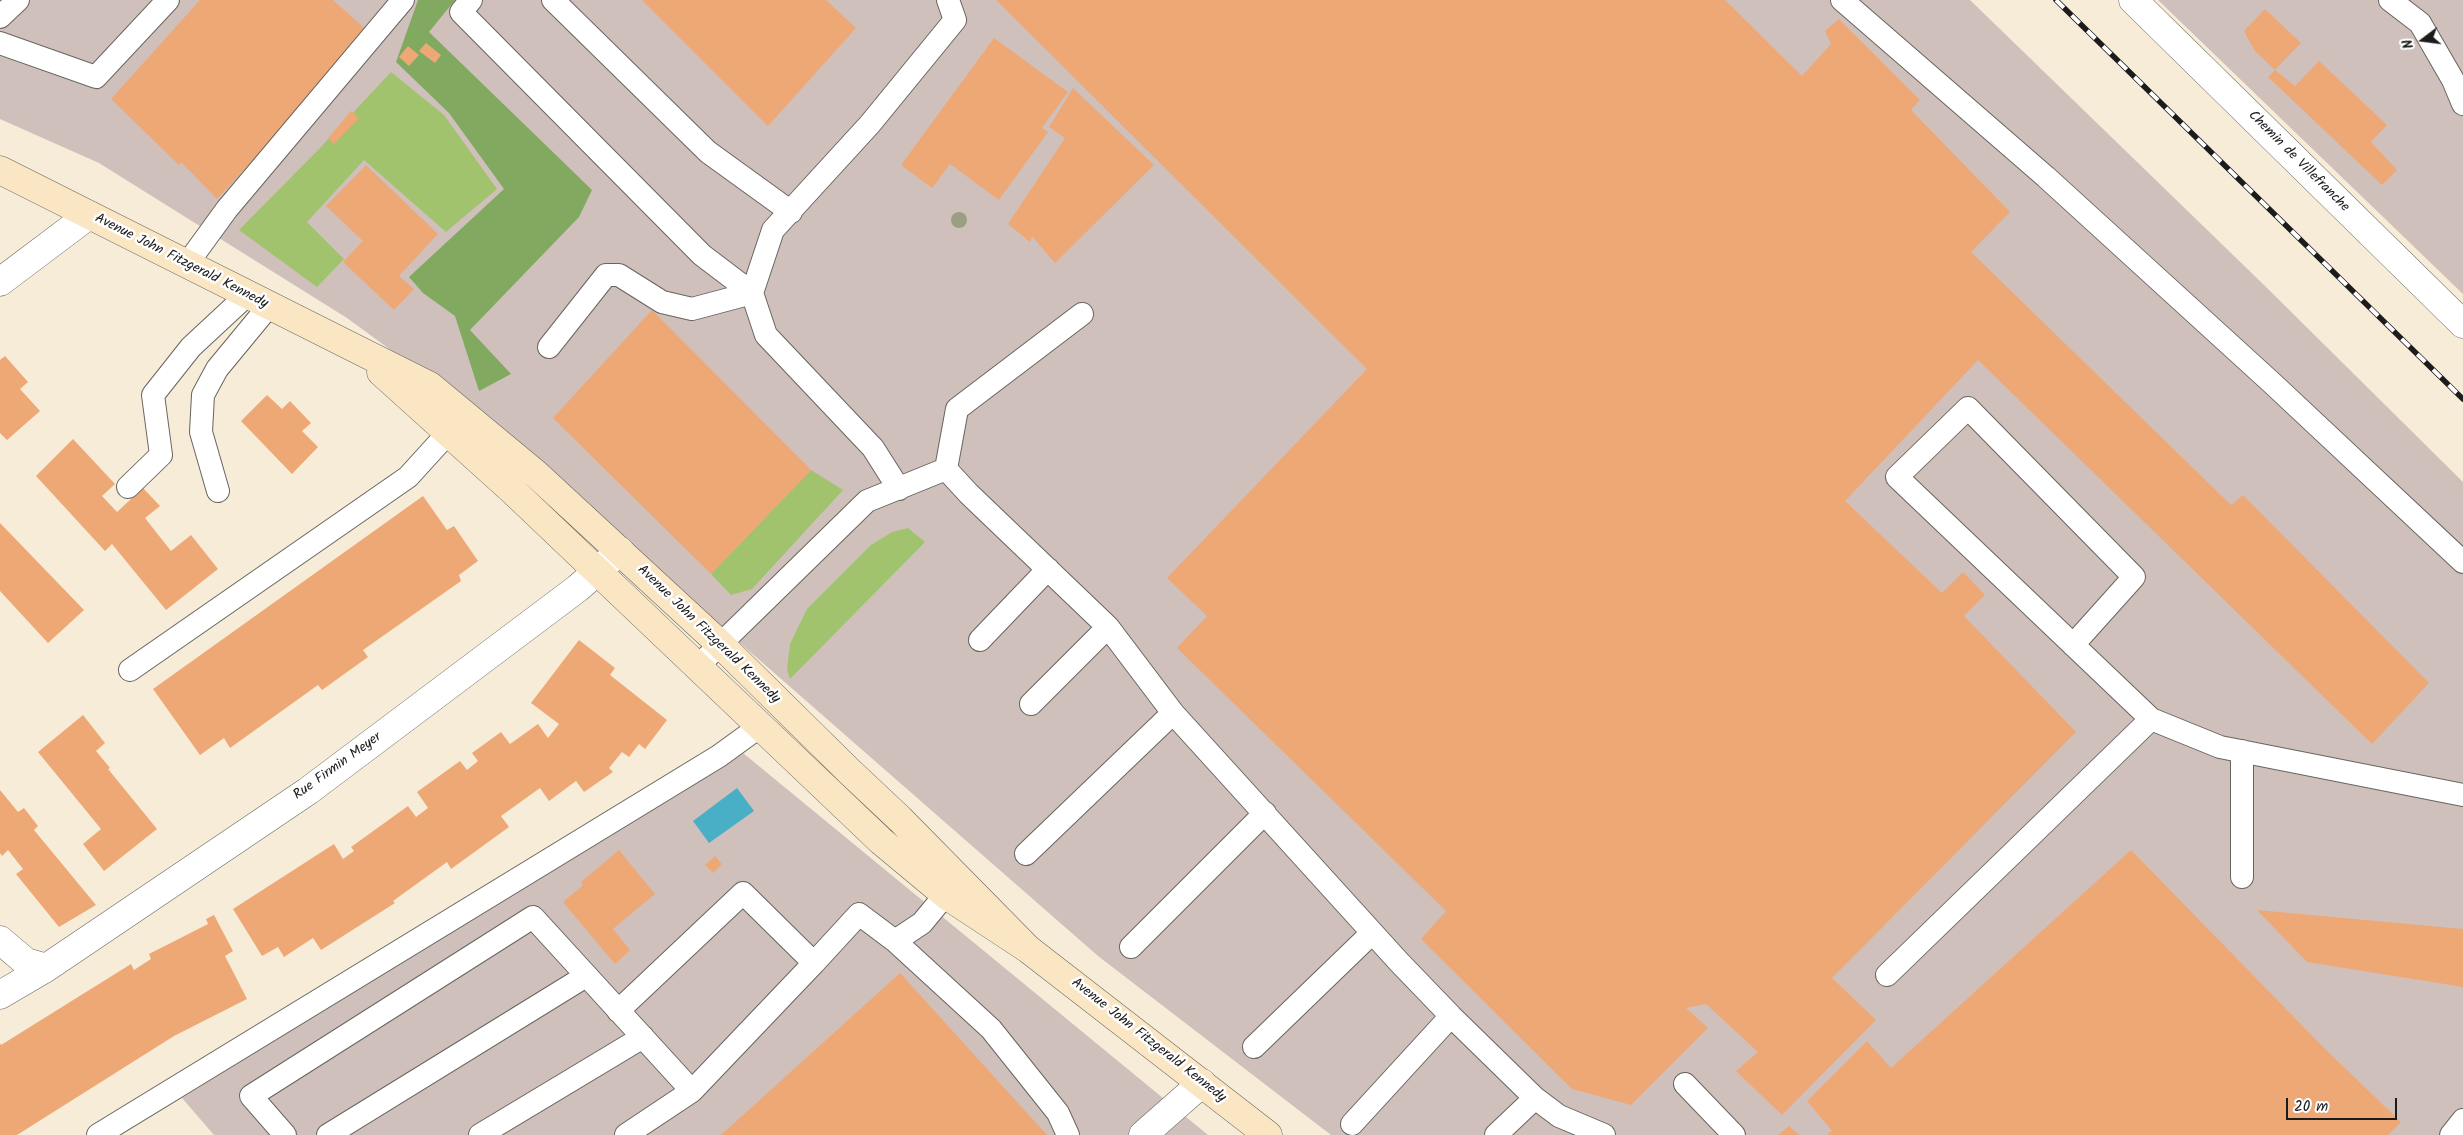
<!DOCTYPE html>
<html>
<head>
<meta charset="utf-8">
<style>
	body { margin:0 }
	#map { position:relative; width:2463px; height:1135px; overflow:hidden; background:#f6ecd8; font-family:Kalam,sans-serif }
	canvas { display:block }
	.north { position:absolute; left:2398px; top:15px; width:50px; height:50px; -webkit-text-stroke:4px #fff; paint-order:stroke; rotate:255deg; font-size:14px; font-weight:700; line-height:20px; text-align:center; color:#1c1c1c }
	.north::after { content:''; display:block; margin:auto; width:18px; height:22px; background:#1c1c1c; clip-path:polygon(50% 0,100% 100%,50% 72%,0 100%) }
	.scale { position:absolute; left:2286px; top:1098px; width:111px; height:22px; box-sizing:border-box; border:2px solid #1c1c1c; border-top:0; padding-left:6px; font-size:15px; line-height:18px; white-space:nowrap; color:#1c1c1c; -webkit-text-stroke:4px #fff; paint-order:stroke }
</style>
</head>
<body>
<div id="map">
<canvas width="2463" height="1135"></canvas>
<div class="north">N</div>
<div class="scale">20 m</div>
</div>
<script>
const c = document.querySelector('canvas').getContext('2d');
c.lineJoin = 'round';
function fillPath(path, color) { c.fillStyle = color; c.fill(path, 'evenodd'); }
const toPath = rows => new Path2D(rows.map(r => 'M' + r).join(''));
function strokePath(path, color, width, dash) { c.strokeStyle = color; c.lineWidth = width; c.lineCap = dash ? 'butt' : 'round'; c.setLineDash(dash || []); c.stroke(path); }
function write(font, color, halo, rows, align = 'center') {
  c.font = font + ' Kalam,sans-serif'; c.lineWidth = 5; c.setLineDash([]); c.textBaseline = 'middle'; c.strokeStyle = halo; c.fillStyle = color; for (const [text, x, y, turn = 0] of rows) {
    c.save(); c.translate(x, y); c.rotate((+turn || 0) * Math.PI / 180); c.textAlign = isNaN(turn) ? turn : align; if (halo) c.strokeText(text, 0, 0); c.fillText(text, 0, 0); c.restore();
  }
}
const industrial = toPath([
	[0,0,1970,0,2264,285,2463,482,2463,1135,1331,1135,1098,956,478,414,347,318,99,163,0,119],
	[2158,0,2463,0,2463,294],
	[743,753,1208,1135,214,1135,182,1098]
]);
const green = toPath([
	[391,72,444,115,497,189,446,232,364,160,307,222,344,259,317,287,239,230,319,149],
	[811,470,843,490,752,589,731,595,711,574],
	[908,528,925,542,790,679,787,670,790,644,807,609,871,545,892,532]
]);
const forest = toPath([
	[418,0,455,0,429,32,592,190,579,217,470,330,511,374,479,391,455,316,423,293,409,277,504,189,449,113,396,62]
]);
const water = toPath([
	[737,788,754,811,709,843,693,821]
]);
const building = toPath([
	[200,0,333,0,370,33,217,199,181,162,179,165,111,99],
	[642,0,826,0,856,28,768,126],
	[996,0,1725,0,1802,76,1831,44,1825,31,1839,19,1920,100,1911,110,2010,212,1971,252,2231,505,2243,495,2429,683,2372,744,1978,360,1845,501,1942,593,1963,572,1985,595,1964,616,2076,732,1832,978,1876,1020,1782,1115,1736,1071,1758,1052,1706,1004,1686,1008,1708,1028,1631,1105,1572,1089,1421,939,1446,911,1177,648,1207,616,1167,578,1367,369],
	[2265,9,2301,43,2275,70,2255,51,2244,31],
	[994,38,1068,92,1042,128,1048,132,999,200,950,164,932,188,901,165],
	[426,43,441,55,435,63,419,51],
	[408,46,419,55,409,66,399,57],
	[2319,61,2387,125,2371,142,2397,170,2382,185,2268,77,2275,70,2295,86],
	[1073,88,1154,165,1055,263,1032,236,1030,242,1008,224,1065,138,1049,127],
	[351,111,359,118,334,144,328,138],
	[366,165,438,234,399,276,414,289,394,310,343,262,363,241,326,206],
	[652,310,811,470,711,574,553,418],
	[5,356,28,382,20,389,40,411,7,440,0,433,0,360],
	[267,395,282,409,290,401,311,423,302,431,318,447,292,474,241,421],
	[73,439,115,484,102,496,117,512,143,488,160,506,145,518,171,551,191,535,218,569,166,610,112,544,105,551,36,476],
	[423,496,447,530,454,526,478,561,459,575,461,581,363,650,368,657,322,690,318,685,230,748,224,738,200,755,153,689],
	[0,523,84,610,48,643,0,591],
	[579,640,615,668,610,675,667,720,645,749,639,744,629,757,622,752,609,768,613,772,584,792,576,781,549,801,540,788,501,816,509,827,451,869,447,862,393,901,395,903,321,950,313,938,284,957,278,947,262,956,233,909,334,844,343,859,354,851,351,847,408,806,416,817,428,808,417,792,460,761,467,770,478,761,472,753,501,732,510,744,538,724,548,738,559,724,531,703],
	[83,715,105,743,96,751,110,768,108,769,157,829,104,871,83,844,101,829,38,752],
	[0,790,18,812,24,808,38,826,34,830,96,905,59,927,16,874,23,869,8,850,2,856,0,853],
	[619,850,655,894,613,929,630,950,615,964,563,902,583,885,581,882],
	[2131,850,2324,1048,2401,1122,2388,1135,1827,1135,1832,1131,1807,1101,1867,1041,1891,1068],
	[715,856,722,864,713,873,705,865],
	[2257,910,2463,929,2463,987,2307,962],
	[214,915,233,951,225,956,247,999,174,1036,17,1135,0,1135,0,1043,1,1045,131,964,134,970,151,959,149,954,208,924,206,919],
	[900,973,1047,1135,721,1135],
	[1789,1126,1799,1135,1778,1135]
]);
const lane = toPath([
	[471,0,461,12,702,255,752,293],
	[553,0,708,152,791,212],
	[1842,0,2046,177,2272,383,2463,562],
	[2390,0,2420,23,2453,80,2463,104],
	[0,17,18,0],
	[0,43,96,77,168,0],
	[187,264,227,209,403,0],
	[549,347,606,275,619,275,662,302,692,309,752,293],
	[946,469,969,494,1108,627,1173,713,1399,962,1451,1016,1535,1098,1559,1116,1604,1135],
	[128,487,161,455,153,395,191,347,247,295],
	[899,489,873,448,766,335,752,293,773,230,870,124,955,20,948,0],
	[218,491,201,432,203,395,217,369,269,306],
	[980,640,1048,569],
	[2073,645,2134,577,1968,408,1897,477,2151,719,2220,747,2463,795],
	[697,667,867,501,946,469,957,409,1082,314],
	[130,670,408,477,448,433],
	[1031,704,1108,627],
	[1026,854,1173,713],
	[2242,877,2242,751],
	[895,941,991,1029,1058,1113,1068,1135],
	[1131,947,1265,813],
	[1887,975,2151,719],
	[618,1011,743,893,814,963,859,914,895,941,922,923,955,883],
	[1254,1047,1372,933],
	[1685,1084,1734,1135],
	[692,1091,814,963],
	[1352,1124,1451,1016],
	[98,1135,719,756,759,727],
	[285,1135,251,1096,533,917,692,1091,626,1135],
	[328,1135,586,976],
	[480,1135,643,1037],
	[1496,1135,1535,1098],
	[2451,1135,2463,1120]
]);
const street = toPath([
	[2133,0,2463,324],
	[0,282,89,215],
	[0,940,26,962,46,968,308,791,578,588,620,551],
	[0,995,46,968],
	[1143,1135,1202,1083]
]);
const secondary = toPath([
	[0,170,430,386,536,474,720,644,849,771,900,819,1028,949],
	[381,372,513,491,881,841,946,895,1028,949,1268,1135]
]);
const rail = toPath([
	[2056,0,2463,399]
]);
const trees = [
	[959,220]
];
const streetNames = [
	["Chemin de Villefranche",2298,162,45],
	["Avenue John Fitzgerald Kennedy",181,262,27],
	["Avenue John Fitzgerald Kennedy",708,635,44],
	["Rue Firmin Meyer",338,767,-36],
	["Avenue John Fitzgerald Kennedy",1148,1041,38]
];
fillPath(industrial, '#d0c0bc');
fillPath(green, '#a2c36d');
fillPath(forest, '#81a960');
fillPath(water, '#48afc7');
fillPath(building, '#eea876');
strokePath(lane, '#68655e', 24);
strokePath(street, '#68655e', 29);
strokePath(secondary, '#68655e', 29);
strokePath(lane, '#fff', 22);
strokePath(street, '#fff', 28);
strokePath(secondary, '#fbe6c4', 28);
strokePath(rail, '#1c1c1c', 5.5);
strokePath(rail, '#fff', 4, [11]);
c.fillStyle = '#9c9e82';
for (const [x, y] of trees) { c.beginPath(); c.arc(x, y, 8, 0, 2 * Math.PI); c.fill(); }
write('14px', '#1c1c1c', '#fff', streetNames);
</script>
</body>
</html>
